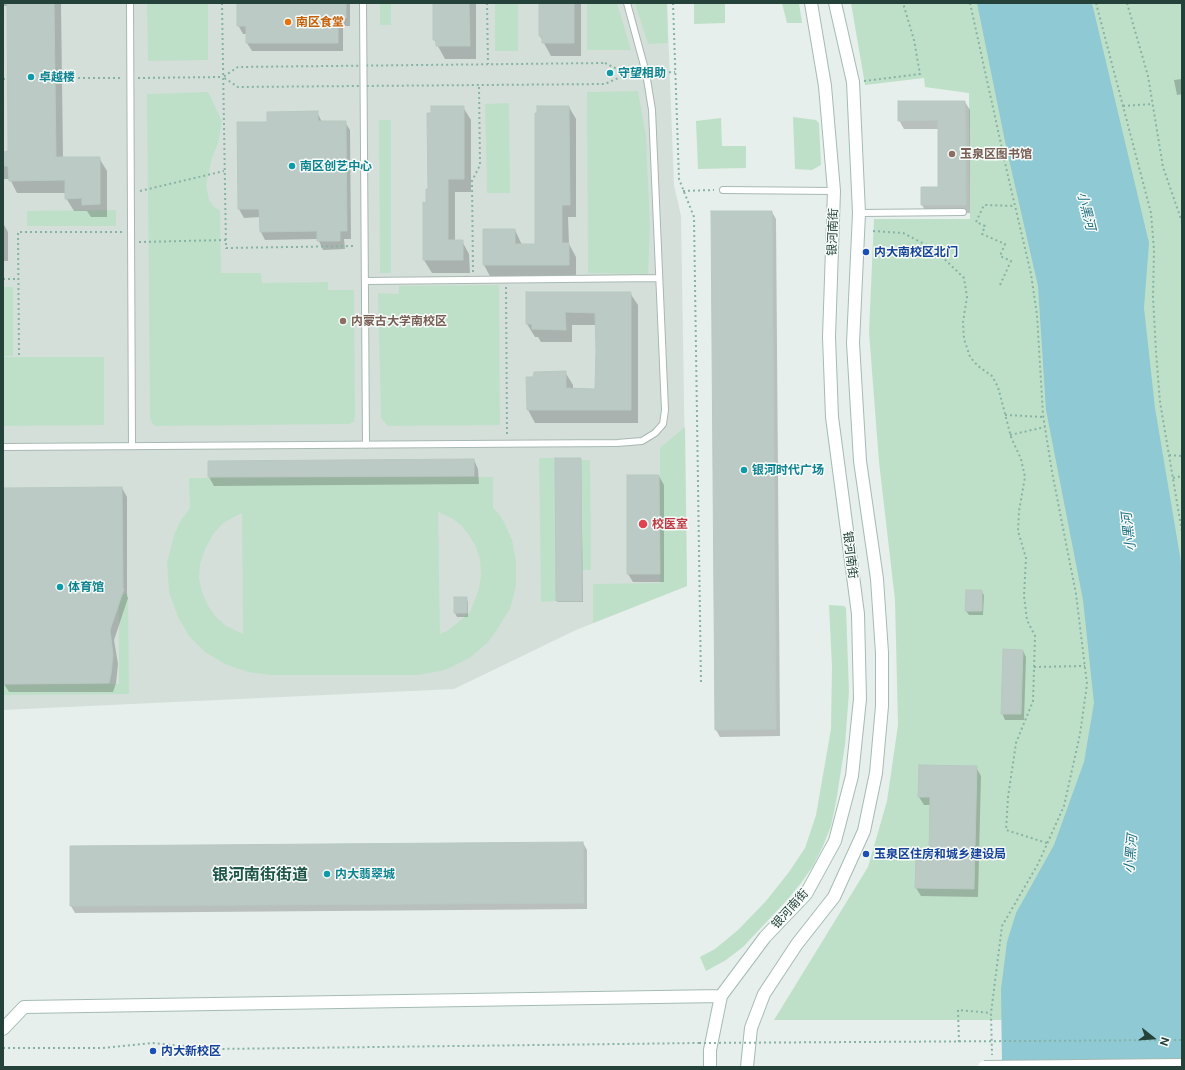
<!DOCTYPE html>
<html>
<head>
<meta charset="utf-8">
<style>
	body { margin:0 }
	#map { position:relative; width:1185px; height:1070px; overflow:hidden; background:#e6efeb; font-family:"Public Sans",sans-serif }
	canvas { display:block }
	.frame { position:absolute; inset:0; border:4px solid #24423a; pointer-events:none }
	.north { position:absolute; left:1133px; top:1018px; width:40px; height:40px; -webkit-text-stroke:3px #f7fbf9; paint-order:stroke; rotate:107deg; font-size:11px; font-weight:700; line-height:16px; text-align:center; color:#24423a }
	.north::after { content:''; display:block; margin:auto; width:14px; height:18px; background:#24423a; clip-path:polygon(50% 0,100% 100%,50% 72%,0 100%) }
</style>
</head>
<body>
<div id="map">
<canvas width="1185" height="1070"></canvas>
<div class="frame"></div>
<div class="north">N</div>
</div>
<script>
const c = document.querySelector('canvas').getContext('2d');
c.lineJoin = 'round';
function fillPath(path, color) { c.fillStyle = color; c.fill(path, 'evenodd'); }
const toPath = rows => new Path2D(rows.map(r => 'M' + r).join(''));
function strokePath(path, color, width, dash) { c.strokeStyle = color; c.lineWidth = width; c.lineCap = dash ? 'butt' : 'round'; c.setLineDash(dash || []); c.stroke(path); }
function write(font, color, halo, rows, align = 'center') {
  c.font = font + ' "Public Sans","Noto Sans SC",sans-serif'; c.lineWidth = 3; c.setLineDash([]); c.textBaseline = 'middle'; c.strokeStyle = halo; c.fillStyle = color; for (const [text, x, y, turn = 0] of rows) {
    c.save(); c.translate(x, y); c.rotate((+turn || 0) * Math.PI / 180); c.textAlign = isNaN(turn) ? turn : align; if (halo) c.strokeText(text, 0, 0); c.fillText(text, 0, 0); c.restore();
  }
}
const built = toPath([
	[3,3,667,3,674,185,681,216,687,586,576,630,454,689,3,710]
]);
const green = toPath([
	[147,3,208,3,208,60,148,61],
	[380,3,391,3,391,25,380,25],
	[495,3,518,3,518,51,495,51],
	[587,3,617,3,631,50,587,50],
	[635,3,667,3,668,43,648,44],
	[694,3,725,3,725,23,694,24],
	[782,3,799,3,802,23,787,23],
	[851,3,1182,3,1182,1020,774,1020,868,867,887,801,898,725,895,600,879,462,869,332,874,219,970,219,969,93,925,87,924,78,865,85],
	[638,91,646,136,650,226,648,274,588,273,587,92],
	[208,92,222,121,218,143,212,158,206,185,209,200,214,207,220,210,221,273,261,273,262,283,328,282,328,290,354,290,355,416,354,422,348,424,156,426,152,423,150,417,147,94],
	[509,103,510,193,487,193,485,104],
	[793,117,816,120,819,123,821,165,812,170,795,169],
	[721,118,722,146,746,146,746,168,698,169,696,121],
	[379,120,391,120,391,273,380,273],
	[116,210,116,226,27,226,27,211],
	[499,285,500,425,388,426,381,418,378,293,399,294,399,286],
	[3,287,13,287,13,356,3,356],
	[3,357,104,357,104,425,3,426],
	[685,427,687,586,593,623,593,584,660,583,660,448],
	[539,458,555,458,556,601,541,602],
	[581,460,590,460,591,570,582,570],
	[493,477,493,508,499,514,504,522,512,540,516,562,516,586,510,609,494,634,487,643,471,657,452,667,441,671,417,675,270,675,248,672,225,664,205,652,189,636,178,617,169,592,167,563,174,535,181,520,190,508,189,478],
	[438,512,453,519,462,526,469,535,476,547,480,559,481,575,479,589,470,612,456,624,447,631,440,634],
	[242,513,243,634,226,626,216,617,208,606,202,592,199,578,200,564,205,549,214,533,223,523],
	[122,594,128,594,129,694,3,695,3,685,119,684,119,604],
	[829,605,844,606,846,608,849,692,845,745,836,802,831,826,823,846,813,866,801,883,788,899,743,947,726,960,706,971,700,957,715,949,738,930,766,901,789,872,805,848,816,815,831,729,832,667]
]);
const water = toPath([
	[977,3,1092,3,1149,243,1144,308,1155,408,1182,568,1182,1067,1002,1067,1001,989,1007,942,1016,913,1054,845,1084,762,1094,703,1083,600,1046,410,1038,286,1007,151]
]);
const shadow = toPath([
	[3,3,61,3,63,158,99,158,107,171,107,217,91,217,87,211,74,211,66,198,66,193,17,193,10,179,3,179,3,153,9,152,8,6,3,6],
	[238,3,350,3,350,26,343,26,343,51,252,51,247,43,247,34,243,34,238,25],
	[433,3,476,3,476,59,445,59,434,39],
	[540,3,581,3,581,56,551,56,540,36],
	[1182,79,1182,94,1177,95,1174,80],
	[965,102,970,110,970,213,927,213,922,205,939,188,939,129,904,129,899,120],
	[463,107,471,120,471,192,455,192,455,241,462,241,469,254,470,273,432,273,424,260,424,204,427,204,429,190],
	[569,107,576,119,576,217,568,217,569,244,576,257,576,277,491,278,484,265,515,230,522,245,536,245,538,114],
	[317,112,322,122,345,122,350,130,351,239,344,239,345,249,323,250,318,239,265,240,261,232,260,217,244,218,239,209,238,123,268,123],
	[772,212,776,219,780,736,720,737,716,730],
	[3,223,8,232,8,261,3,261],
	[527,293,630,293,638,305,638,423,535,423,528,410,565,372,573,385,573,389,596,390,596,325,572,325,572,342,541,342,538,337,535,337,527,324],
	[581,459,583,602,558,602,557,601],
	[474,460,478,469,479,484,214,486,209,477,209,462],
	[659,476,664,485,664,582,633,582,628,574],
	[122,488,127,497,127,596,128,598,114,640,118,664,116,683,113,692,9,692,4,684],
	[981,591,984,595,983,615,969,615,966,611],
	[455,598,466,598,468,602,468,617,457,617,455,613],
	[1023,651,1026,657,1024,720,1005,720,1002,713],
	[976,767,981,776,978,897,921,896,916,888,930,856,931,805,924,805,919,797],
	[583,843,587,850,587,909,75,913,71,906,71,847]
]);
const building = toPath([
	[7,3,54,3,56,157,100,157,100,204,82,205,82,198,65,199,65,180,9,181,8,166,3,166,3,152,8,151,7,3],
	[237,3,346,3,346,18,338,18,338,43,246,43,246,26,237,26,237,3],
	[433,3,469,3,470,46,436,46,436,40,433,40,433,3],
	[539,3,574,3,574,43,542,43,542,36,539,36,539,3],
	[898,101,965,101,966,205,921,205,921,187,938,187,938,120,898,121,898,101],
	[431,106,464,106,464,179,448,179,448,240,463,240,463,260,423,260,423,202,426,203,426,189,428,189,427,113,431,113,431,106],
	[537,106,569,106,570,205,562,205,562,243,569,243,569,265,483,265,483,229,515,229,515,244,535,244,535,113,537,113,537,106],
	[318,111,318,121,346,121,347,231,340,231,340,241,317,241,317,231,260,232,259,209,238,209,237,122,267,122,267,112,318,111],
	[711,211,772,211,776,729,715,730,711,211],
	[526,292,631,292,631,410,527,410,526,377,533,377,534,372,566,371,566,388,595,389,596,351,595,313,565,312,566,330,532,329,532,324,526,324,526,292],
	[555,458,581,458,582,601,556,601,555,458],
	[474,459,474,476,208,477,208,461,474,459],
	[627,475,659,475,660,574,627,574,627,475],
	[122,487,123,589,124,589,110,630,113,655,111,674,109,683,3,684,3,488,122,487],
	[966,590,982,590,982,611,965,611,966,590],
	[454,597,467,597,467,613,454,613,454,597],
	[1003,649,1023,650,1021,714,1001,714,1003,649],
	[919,765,977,766,974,889,915,888,916,855,929,855,930,797,918,797,919,765],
	[583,842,584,903,70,906,70,846,583,842]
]);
const path = toPath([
	[222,3,226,248,356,246],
	[487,3,488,64],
	[673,3,679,179,694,217,701,684],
	[970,3,1008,176,1031,274,1037,315,1043,415,1052,472,1076,594,1087,684,1080,734,1064,806,1038,864,1002,926,991,1013,992,1055],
	[1096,3,1151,213,1154,250,1153,297,1156,352,1160,402,1182,532],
	[1127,3,1148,76,1163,167,1182,222],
	[605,63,627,74,605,84,238,87,223,77,238,67,605,63],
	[654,73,675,72],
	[627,74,637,73],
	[58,78,122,78],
	[138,78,223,77],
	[3,79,5,79],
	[864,81,920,74,914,40,903,3],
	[1123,106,1152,104],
	[140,191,224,171],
	[683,191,714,190],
	[873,231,903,233,934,249,964,278,967,297,963,322,964,339,970,357,978,366,992,376,998,387,1011,437,1021,459,1025,477,1019,511,1018,531,1026,558,1024,596,1027,620,1035,636,1033,701,1016,743,1008,797,1006,830,1047,843],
	[139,242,226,240],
	[473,272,472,181,480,165,479,85],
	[3,279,19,279],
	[1000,285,1011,261,1000,256,1005,244,982,234,985,226,976,222,984,205,1015,206],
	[506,287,507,435],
	[19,355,18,232,122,232],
	[1005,415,1044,417],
	[1010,435,1045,427],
	[1169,455,1182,456],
	[1173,478,1182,476],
	[1034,667,1085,666],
	[959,1042,958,1010,991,1013],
	[3,1048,102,1048,152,1043,216,1049,699,1043]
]);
const service = toPath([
	[130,3,132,446],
	[363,3,366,445],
	[723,190,834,191],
	[859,213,963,212],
	[365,281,659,278],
	[3,447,617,443,642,441,655,433,663,424,665,410,652,110,646,73,627,3]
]);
const secondary = toPath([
	[3,1029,24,1007,721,996],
	[710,1067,710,1050,721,996,765,937,806,894,835,841,852,776,860,699,858,614,832,417,829,337,834,191,825,86,811,3],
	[747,1067,751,1028,764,994,797,944,834,897,864,831,876,773,882,706,882,653,877,579,860,461,853,343,859,213,853,82,835,3]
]);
const pathBridge = toPath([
	[699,1043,1182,1040]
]);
const secondaryBridge = toPath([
	[984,1067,1182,1065]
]);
const markers = [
	[288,22,4,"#e8710a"],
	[610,73,4,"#0f9aa8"],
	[31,77,4,"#0f9aa8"],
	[952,154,4,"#8d6e63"],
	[292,166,4,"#0f9aa8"],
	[866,252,4,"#1a4fb4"],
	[343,321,4,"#8d6e63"],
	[744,470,4,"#0f9aa8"],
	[643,524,5,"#e0444e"],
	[60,587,4,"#0f9aa8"],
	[866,854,4,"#1a4fb4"],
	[327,874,4,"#0f9aa8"],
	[153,1051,4,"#1a4fb4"]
];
const foodNames = [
	["南区食堂",296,22]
];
const cultureNames = [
	["守望相助",618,73],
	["卓越楼",39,77],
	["南区创艺中心",300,166],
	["银河时代广场",752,470],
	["体育馆",68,587],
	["内大翡翠城",335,874]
];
const educationNames = [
	["玉泉区图书馆",960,154],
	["内蒙古大学南校区",351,321]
];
const streetNames = [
	["银河南街",833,232,-88],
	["银河南街",850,555,83],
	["银河南街",790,909,-48]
];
const transitNames = [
	["内大南校区北门",874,252],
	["玉泉区住房和城乡建设局",874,854],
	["内大新校区",161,1051]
];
const healthNames = [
	["校医室",652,524]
];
const waterNames = [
	["小黑河",1086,211,76],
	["小黑河",1129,532,-97],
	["小黑河",1131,854,-85]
];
const districtNames = [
	["银河南街街道",260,875]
];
fillPath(built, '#d4dfda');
fillPath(green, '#bfe0c8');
fillPath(water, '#8ec9d4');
fillPath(shadow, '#0003');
fillPath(building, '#bbcac4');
strokePath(building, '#b8c9c2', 1);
strokePath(service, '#a8b8b2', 8);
strokePath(secondary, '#a4bbb3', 14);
strokePath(path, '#86b3a5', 2, [2, 3]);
strokePath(service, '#fff', 6);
strokePath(secondary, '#fff', 12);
strokePath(secondaryBridge, '#a4bbb3', 14, []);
strokePath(pathBridge, '#86b3a5', 2, [2, 3]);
strokePath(secondaryBridge, '#fff', 12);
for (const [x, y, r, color] of markers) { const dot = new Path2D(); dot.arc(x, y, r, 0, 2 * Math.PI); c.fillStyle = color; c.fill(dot); strokePath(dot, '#f7fbf9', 1.5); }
write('bold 12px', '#c56008', '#f7fbf9', foodNames, 'left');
write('bold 12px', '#0d838f', '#f7fbf9', cultureNames, 'left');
write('bold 12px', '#785e54', '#f7fbf9', educationNames, 'left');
write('12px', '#24423a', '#f7fbf9', streetNames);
write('bold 12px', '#164399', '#f7fbf9', transitNames, 'left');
write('bold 12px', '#be3a42', '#f7fbf9', healthNames, 'left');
write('italic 13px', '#1c6f80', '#f7fbf9', waterNames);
write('bold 16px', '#1f5548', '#f7fbf9', districtNames);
</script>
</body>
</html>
